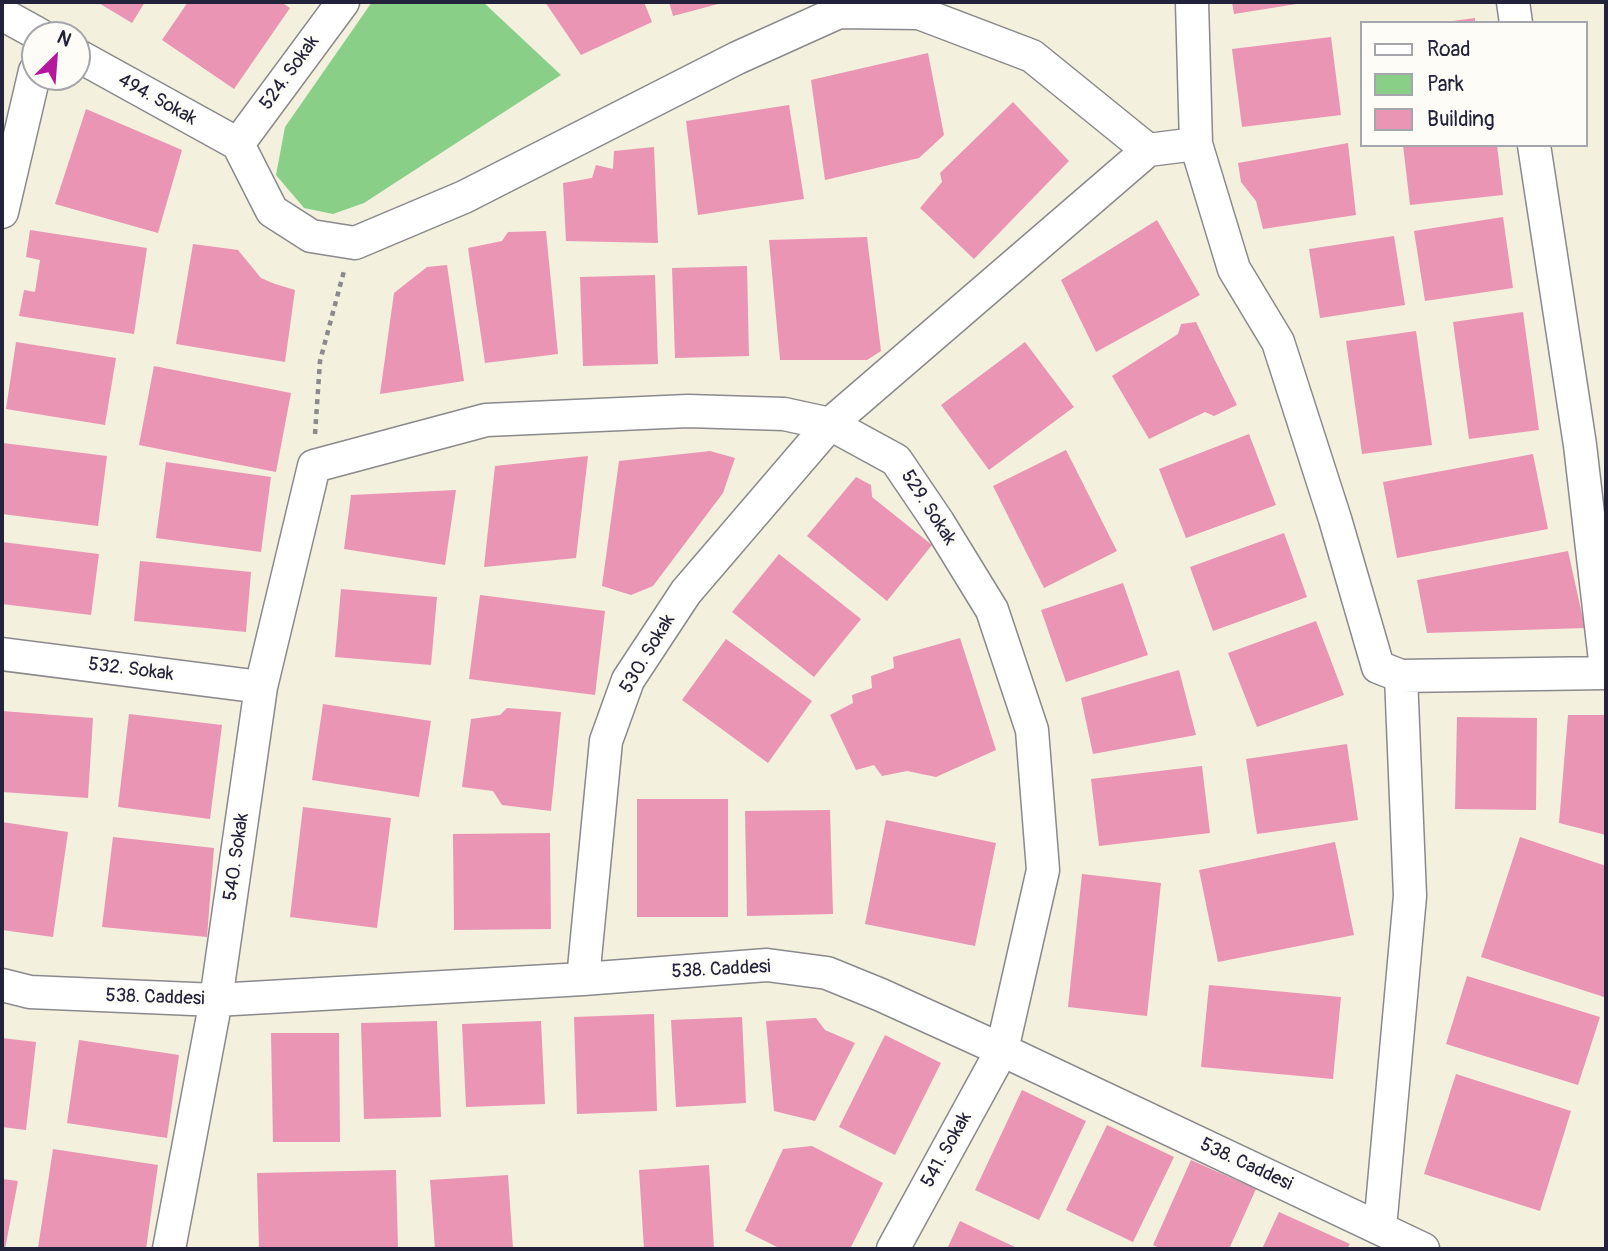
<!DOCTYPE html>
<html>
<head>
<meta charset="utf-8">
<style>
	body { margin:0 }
	#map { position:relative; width:1608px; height:1251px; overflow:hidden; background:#f3f0de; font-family:Pangolin,sans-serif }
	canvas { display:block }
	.frame { position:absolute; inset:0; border:4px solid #22223b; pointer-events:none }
	.legend { position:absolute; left:1360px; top:21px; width:228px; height:126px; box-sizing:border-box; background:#fdfcf7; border:2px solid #a5a5ac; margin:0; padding:9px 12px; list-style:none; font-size:21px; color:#22223b }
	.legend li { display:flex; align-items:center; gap:14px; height:35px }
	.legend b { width:35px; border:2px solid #a5a5ac }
	.north { position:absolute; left:21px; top:21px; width:70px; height:70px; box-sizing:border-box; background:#fdfcf7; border:2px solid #a5a5ac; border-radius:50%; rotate:25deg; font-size:19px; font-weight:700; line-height:28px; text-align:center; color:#22223b }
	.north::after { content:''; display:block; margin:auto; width:24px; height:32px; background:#b5179e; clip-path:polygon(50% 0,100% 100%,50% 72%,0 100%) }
</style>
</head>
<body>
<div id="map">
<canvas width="1608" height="1251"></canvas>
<div class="frame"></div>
<ul class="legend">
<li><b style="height:9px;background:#fff"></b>Road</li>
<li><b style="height:19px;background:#8acf88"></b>Park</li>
<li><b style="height:19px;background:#ea95b4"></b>Building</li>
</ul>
<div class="north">N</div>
</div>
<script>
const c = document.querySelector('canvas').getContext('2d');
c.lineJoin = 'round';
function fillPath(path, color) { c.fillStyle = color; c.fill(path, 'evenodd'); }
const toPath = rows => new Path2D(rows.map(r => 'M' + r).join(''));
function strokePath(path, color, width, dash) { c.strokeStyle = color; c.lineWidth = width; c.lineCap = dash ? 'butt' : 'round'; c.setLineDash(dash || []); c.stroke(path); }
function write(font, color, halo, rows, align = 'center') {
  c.font = font + ' Pangolin,sans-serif'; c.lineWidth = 6; c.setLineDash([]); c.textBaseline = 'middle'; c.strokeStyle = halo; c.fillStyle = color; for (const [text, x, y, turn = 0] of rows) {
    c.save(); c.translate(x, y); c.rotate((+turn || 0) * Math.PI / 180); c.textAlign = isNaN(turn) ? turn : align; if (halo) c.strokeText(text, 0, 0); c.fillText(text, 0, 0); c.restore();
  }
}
const green = toPath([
	[372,2,483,2,561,75,364,203,333,214,304,208,276,175,285,127]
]);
const building = toPath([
	[97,2,145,2,132,23],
	[188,2,281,2,290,8,234,89,162,40],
	[545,2,644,2,652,22,581,55],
	[669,2,722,2,722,3,673,16],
	[1232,2,1303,2,1303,3,1234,14],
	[1475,18,1475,23,1454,23,1453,21],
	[1331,37,1341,115,1242,127,1232,49],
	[928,53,944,135,919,158,825,180,811,80],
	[1013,102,1069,161,974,259,920,208,942,182,940,173],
	[789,105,804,199,698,215,686,121],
	[86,109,182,150,158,233,55,204],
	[1348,143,1356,215,1263,229,1256,201,1241,182,1238,163],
	[1403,145,1497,145,1503,195,1410,205],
	[654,147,658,243,566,241,563,183,592,178,596,165,613,169,614,151],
	[1503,217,1513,288,1425,301,1414,231],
	[1157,220,1200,295,1096,352,1061,280],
	[30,230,147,248,134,334,19,316,24,290,35,292,40,260,26,257],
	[546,231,558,354,485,363,468,248,502,241,508,232],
	[1394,236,1405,305,1320,318,1309,249],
	[867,237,881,351,867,360,780,360,769,240],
	[193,244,238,250,261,278,275,284,295,290,285,362,176,344],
	[447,265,464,381,380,394,394,293,427,267],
	[747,266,749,356,675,358,672,268],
	[655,275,658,364,583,366,580,277],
	[1523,312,1539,430,1469,439,1453,322],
	[1196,322,1237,405,1214,416,1205,412,1149,439,1112,376,1178,334,1181,324],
	[1416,331,1432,445,1362,454,1346,341],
	[16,342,116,358,105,425,6,409],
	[1025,342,1074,407,989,470,941,405],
	[154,366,291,393,276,472,139,445],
	[1249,434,1276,505,1186,538,1159,469],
	[3,443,107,456,98,526,2,514,2,455],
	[1066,450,1117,551,1044,588,993,486],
	[710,451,735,458,723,493,653,586,631,595,602,586,619,461],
	[1533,454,1548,529,1397,558,1383,482],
	[588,456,576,558,484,567,495,466],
	[166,462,271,477,261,552,156,538],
	[856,477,871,485,872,497,932,545,887,601,807,536],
	[456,490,445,565,344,549,351,495],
	[1284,533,1307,597,1213,631,1190,567],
	[2,542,99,554,91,615,2,604],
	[1568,551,1585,628,1427,633,1417,580],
	[779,554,861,619,814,677,732,612],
	[140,561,251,572,246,632,134,621],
	[1123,583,1148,655,1066,682,1041,610],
	[341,589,437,597,431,665,335,657],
	[480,595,605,611,595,695,469,679],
	[1316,621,1344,695,1257,727,1228,653],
	[960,638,996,750,936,777,907,771,882,776,874,765,856,770,830,715,853,703,852,695,872,688,871,676,894,668,893,657],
	[726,639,812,701,768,763,682,700],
	[1179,670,1196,735,1093,754,1081,698],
	[323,704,431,721,419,797,312,780],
	[507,708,561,712,551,811,502,805,493,791,462,787,471,719,500,715],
	[2,711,93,718,88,798,2,792],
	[129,714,222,725,210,819,118,807],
	[1568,715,1606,715,1606,835,1559,823],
	[1457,717,1537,718,1536,810,1455,809],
	[1347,744,1358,820,1257,834,1246,759],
	[1202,766,1210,833,1099,846,1091,779],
	[637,799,728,799,728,917,637,917],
	[303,807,391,818,377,928,290,917],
	[830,810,833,914,747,916,745,811],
	[886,820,996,843,975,946,865,924],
	[2,822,68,832,53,937,2,930],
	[550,833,551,929,454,930,453,834],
	[113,837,214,848,207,937,102,927],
	[1520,837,1606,866,1606,990,1604,997,1481,957],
	[1335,842,1354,935,1218,962,1199,870],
	[1082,874,1161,883,1147,1016,1068,1007],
	[1467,976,1600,1017,1578,1085,1446,1044],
	[1209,985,1341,997,1333,1079,1201,1067],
	[654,1014,657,1111,577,1114,574,1017],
	[742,1017,746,1103,676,1107,671,1020],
	[816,1018,825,1030,855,1043,815,1121,774,1111,766,1021],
	[437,1021,441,1117,364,1119,361,1023],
	[541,1021,545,1104,466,1107,462,1024],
	[271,1033,339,1033,340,1142,273,1142],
	[885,1035,941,1063,895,1155,839,1127],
	[2,1038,36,1042,26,1130,2,1127],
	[79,1040,179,1055,167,1138,67,1123],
	[1456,1074,1571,1111,1540,1211,1424,1174],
	[1022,1090,1086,1121,1039,1220,975,1190],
	[1107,1125,1174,1157,1133,1242,1066,1210],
	[812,1146,883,1183,850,1249,781,1249,745,1231,783,1149],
	[53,1149,158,1165,146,1249,38,1248],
	[1191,1160,1256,1189,1229,1249,1162,1249,1153,1245],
	[709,1165,714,1249,644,1249,639,1170],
	[396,1170,398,1249,259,1249,257,1173],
	[508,1175,513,1249,435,1249,430,1180],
	[2,1179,18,1181,5,1249,2,1249],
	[1279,1212,1350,1244,1347,1249,1262,1249],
	[960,1221,1019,1249,947,1249]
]);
const path = toPath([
	[315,434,320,361,344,271]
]);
const street = toPath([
	[1192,2,1196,144],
	[1513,2,1516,23],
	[2,14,40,35],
	[77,55,238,144],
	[238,144,272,211,311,236,355,243,464,197,737,58,839,12,919,13,1032,56,1148,150,1196,144,1234,269,1278,342,1335,519,1378,667,1401,676,1410,896,1380,1228],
	[238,144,343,2],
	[1534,145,1580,445,1606,669],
	[2,212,35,71],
	[2,654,261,687],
	[1401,676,1606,673],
	[583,979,606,741,628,680,686,592,830,424,1148,150],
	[2,985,30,992,216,1000,583,979,767,965,827,973,881,995,1002,1050,1423,1249],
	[169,1249,216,1000,261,687,314,466,486,420,688,411,784,414,830,424,896,460,938,522,992,610,1032,730,1043,870,1002,1050,893,1249]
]);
const streetNames = [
	["524. Sokak",290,73,-54],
	["494. Sokak",157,100,29],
	["529. Sokak",928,508,57],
	["530. Sokak",648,654,-59],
	["532. Sokak",131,670,7],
	["540. Sokak",237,857,-82],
	["538. Caddesi",721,970,-3],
	["538. Caddesi",155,998,2],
	["541. Sokak",947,1150,-61],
	["538. Caddesi",1246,1165,25]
];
fillPath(green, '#8acf88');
fillPath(building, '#ea95b4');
strokePath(street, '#8a898c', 35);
strokePath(path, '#8a898c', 4.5, [5, 5]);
strokePath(street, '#fff', 32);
write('19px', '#22223b', '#fdfcf7', streetNames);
</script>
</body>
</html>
